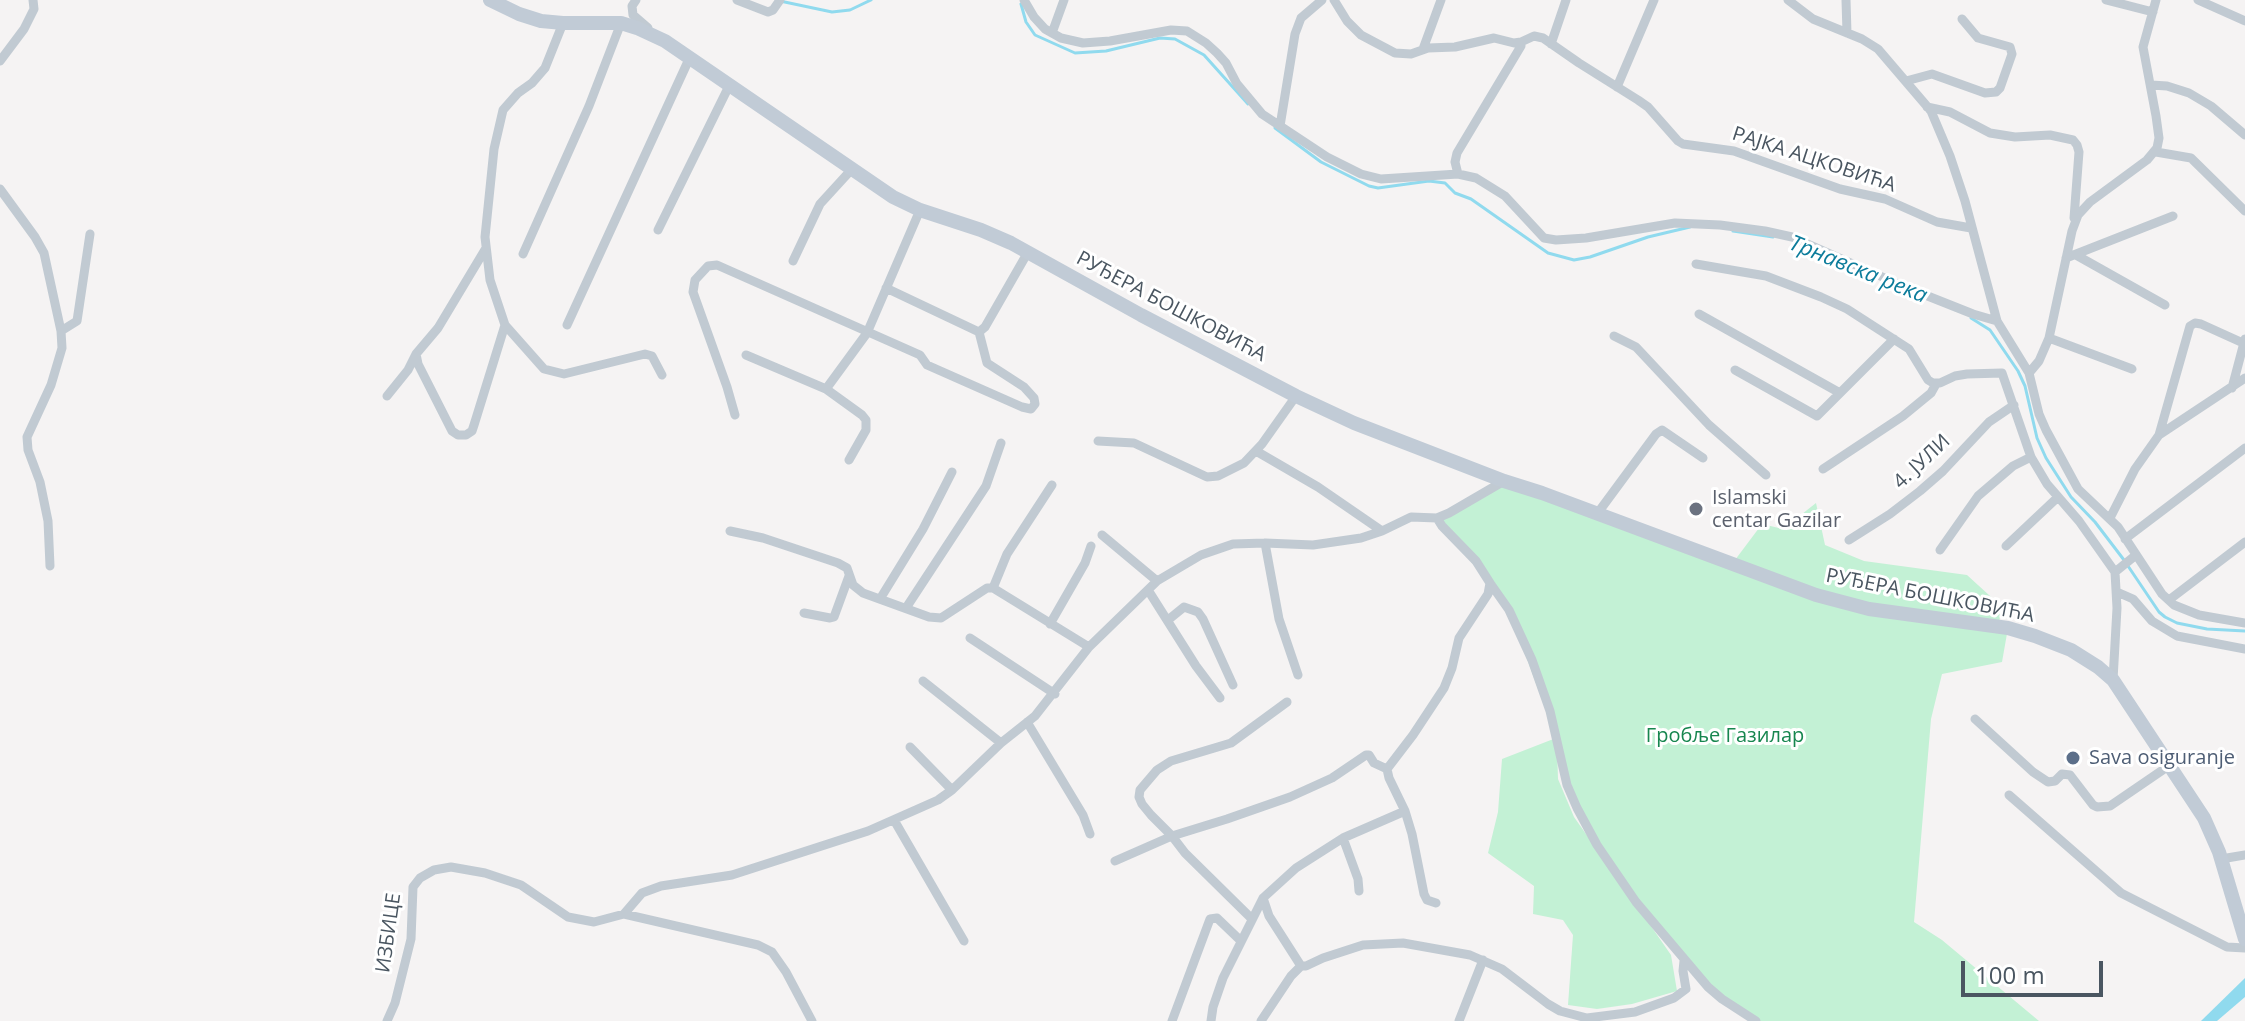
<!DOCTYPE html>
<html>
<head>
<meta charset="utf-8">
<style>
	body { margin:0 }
	#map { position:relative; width:2245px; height:1021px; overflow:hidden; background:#f5f3f3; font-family:"Open Sans",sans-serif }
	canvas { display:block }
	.scale { position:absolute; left:1961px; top:961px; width:142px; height:36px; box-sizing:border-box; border:4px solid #4a5661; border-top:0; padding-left:10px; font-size:24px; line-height:28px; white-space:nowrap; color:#4a5661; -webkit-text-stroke:6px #fff; paint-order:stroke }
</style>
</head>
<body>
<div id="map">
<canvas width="2245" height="1021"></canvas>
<div class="scale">100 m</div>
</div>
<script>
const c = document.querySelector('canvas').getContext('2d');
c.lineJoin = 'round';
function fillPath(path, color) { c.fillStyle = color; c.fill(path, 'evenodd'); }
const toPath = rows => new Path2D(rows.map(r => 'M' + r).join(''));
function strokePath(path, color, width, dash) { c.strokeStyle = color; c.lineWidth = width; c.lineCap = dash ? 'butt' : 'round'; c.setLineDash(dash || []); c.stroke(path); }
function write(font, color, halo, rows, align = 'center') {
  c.font = font + ' "Open Sans",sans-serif'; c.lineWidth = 6; c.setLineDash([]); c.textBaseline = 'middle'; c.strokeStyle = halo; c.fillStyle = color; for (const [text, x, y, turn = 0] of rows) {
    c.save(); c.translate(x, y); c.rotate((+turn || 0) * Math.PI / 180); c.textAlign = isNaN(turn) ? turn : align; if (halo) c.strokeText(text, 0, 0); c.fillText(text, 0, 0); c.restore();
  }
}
const green = toPath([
	[1504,481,1732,564,1762,524,1783,529,1816,503,1825,545,1864,561,1967,575,2001,606,1999,625,2008,628,2002,662,1942,674,1931,719,1914,922,1942,940,2039,1021,1756,1021,1728,1003,1628,893,1671,955,1677,991,1632,1004,1597,1009,1568,1005,1573,935,1563,920,1533,914,1534,886,1488,853,1498,812,1502,759,1556,738,1509,610,1437,518],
	[1557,746,1587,828,1610,868,1574,817,1558,779]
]);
const water = toPath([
	[2245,978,2245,997,2217,1021,2201,1021]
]);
const stream = toPath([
	[780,1,832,12,850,10,871,0],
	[1021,4,1026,22,1035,35,1075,53,1106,51,1160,38,1175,39,1204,55,1248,104],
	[1275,128,1321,162,1369,186,1378,188,1429,181,1445,183,1455,193,1471,199,1548,253,1574,260,1590,257,1648,237,1690,227],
	[1733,231,1773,237],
	[1799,245,1822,259,1843,264],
	[1971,318,1990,330,2018,371,2025,386,2037,438,2046,458,2071,497,2095,522,2124,560],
	[2128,566,2159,612,2165,617,2177,623,2207,629,2245,631]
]);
const street = toPath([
	[636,0,632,6,633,15,648,28],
	[737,0,768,12,773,10,780,0],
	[1024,0,1034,17,1045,29,1061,38,1083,43,1110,41,1171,30,1187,31,1206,43,1217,53,1226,63,1237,84,1262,114,1327,157,1361,174,1381,179,1458,174,1476,178,1505,196,1544,238,1556,240,1586,238,1675,223,1720,225,1765,231,1792,237,1905,287,1973,314,1997,321],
	[1334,0,1347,21,1361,35,1395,53,1411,54,1428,48,1455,47,1494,38,1514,43,1521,42],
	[1788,0,1813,19,1862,39,1878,49,1931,111,1950,156,1965,201,1997,321,2029,373,2039,414,2046,430,2078,489,2118,527,2162,594,2174,605,2199,615,2245,623],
	[1846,0,1847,33],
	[2106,0,2153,12],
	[2198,0,2245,21],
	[563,23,545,68,532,83,518,93,503,110,494,149,485,237,490,280,505,325,544,369,564,374,645,354,652,356,662,375],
	[1052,33,1064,0],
	[1521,42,1534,36,1543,38,1579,63,1638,100,1648,107,1678,141,1683,144,1734,151,1840,189,1885,199,1937,222,1971,228],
	[1551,44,1566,0],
	[1423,49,1441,0],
	[0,61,24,29,34,9,33,0],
	[1906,81,1932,74,1985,93,1996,92,2000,88,2012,54,2010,47,1978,38,1962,19],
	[2151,85,2167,86,2189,93,2211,106,2245,135],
	[1617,87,1654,0],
	[1927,107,1950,112,1990,133,2015,137,2050,135,2073,140,2077,145,2079,152,2074,218],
	[1280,126,1295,34,1301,18,1322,0],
	[2156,152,2191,158,2245,211],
	[1458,174,1455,162,1457,153,1521,46,1521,42],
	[0,189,35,237,44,253,61,331,62,348,51,385,27,437,28,450,40,482,48,521,50,566],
	[658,230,730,84],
	[523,254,589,106,621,23],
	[2076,255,2165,305],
	[2066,258,2173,216],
	[793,261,820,204,852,169],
	[1696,264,1766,276,1821,297,1847,309,1909,349,1928,380,1933,383,1940,383,1955,376,1967,374,2002,373,2031,457,2047,484,2079,521,2115,572,2117,608,2113,680],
	[886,288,979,332,985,327,1028,252],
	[1699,314,1840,393],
	[567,325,690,57],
	[61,331,77,321,90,234],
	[1614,336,1636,347,1709,425,1766,475],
	[2049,338,2132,369],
	[416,354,418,364,452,431,458,435,466,435,472,431,474,425,505,325],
	[746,355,826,389,862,415,866,420,866,430,849,460],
	[1735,370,1817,416,1894,339],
	[2029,373,2039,361,2049,338,2072,231,2078,215,2090,202,2147,160,2157,148,2159,138,2156,116,2143,47,2156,0],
	[2232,388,2245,339],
	[826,389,867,333,920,210],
	[387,396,408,370,416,354,438,328,486,248],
	[735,415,727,387,693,292,695,280,708,266,717,265,920,355,927,365,1022,407,1031,409,1035,404,1034,398,1024,387,987,363,979,332],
	[2159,435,2190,326,2195,323,2201,324,2243,343],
	[1098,441,1134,443,1207,477,1218,476,1244,463,1262,444,1296,396],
	[1256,451,1318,487,1382,531],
	[1823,469,1903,416,1931,393,1936,384],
	[1597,514,1656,434,1662,430,1703,458],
	[2110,518,2135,469,2159,435,2245,378],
	[730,531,763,538,838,563,847,568,853,585,863,593,929,617,941,618,987,588,993,588,1089,647],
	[1102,535,1157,581],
	[2125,539,2245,448],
	[1849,540,1890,514,1920,491,1943,471,1989,422,2014,405],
	[1265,543,1279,619,1298,675],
	[2006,546,2058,497],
	[1940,550,1978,496,2013,466,2031,457],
	[2115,572,2136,555],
	[1490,583,1509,610,1532,660,1550,711,1567,785,1577,808,1597,845,1636,902,1708,987,1722,999,1756,1021],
	[993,588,1007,554,1052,485],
	[1148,590,1196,666,1220,698],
	[2117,592,2133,599,2152,621,2177,636,2245,649],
	[880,599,923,529,952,472],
	[2169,600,2245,542],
	[906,608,986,486,1001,443],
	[804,613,830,618,834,617,849,576],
	[1168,620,1184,607,1198,612,1203,619,1233,685],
	[1050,624,1085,563,1091,546],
	[970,638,1055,694],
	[923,681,1001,743],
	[1975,719,2033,772,2048,782,2055,781,2062,774,2070,775,2093,805,2097,807,2110,806,2170,765],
	[1027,722,1083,815,1090,834],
	[910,747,952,790],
	[2009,795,2121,893,2227,947,2245,948],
	[894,820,964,941],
	[1343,838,1358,879,1359,891],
	[2221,859,2245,855],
	[1115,861,1172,836,1227,819,1290,797,1332,778,1366,755,1369,755,1374,763,1387,769],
	[1263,898,1269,916,1301,966],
	[1436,903,1427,900,1424,894,1412,834,1405,811,1389,778,1387,769,1413,735,1444,688,1452,668,1459,638,1488,594,1490,583,1476,561,1442,526,1437,518],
	[624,914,642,893,661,886,732,875,868,831,938,800,952,790,1001,743,1035,716,1089,647,1157,581,1201,555,1233,544,1265,543,1313,545,1361,538,1382,531,1411,517,1437,518,1449,513,1504,481],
	[1252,919,1185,853,1172,836,1151,815,1142,804,1139,797,1140,790,1157,770,1171,761,1231,743,1287,702],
	[387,1021,395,1003,411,939,413,887,420,878,434,870,451,867,485,873,521,885,568,917,594,922,624,914,758,945,772,952,786,972,812,1021],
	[1172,1021,1210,919,1217,918,1241,941],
	[1211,1021,1213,1007,1223,978,1263,898,1296,868,1343,838,1405,811],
	[1261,1021,1291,976,1301,966,1306,966,1323,958,1363,945,1403,943,1470,955,1502,969,1548,1004,1560,1011,1587,1018,1635,1012,1674,998,1686,989,1683,971,1684,961],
	[1459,1021,1483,960]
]);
const secondary = toPath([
	[490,0,519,14,541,21,563,23,621,23,637,28,665,41,893,197,920,210,981,230,1011,243,1141,315,1296,396,1354,423,1504,481,1542,493,1816,595,1869,609,2008,628,2035,636,2071,650,2098,667,2113,680,2204,818,2219,852,2245,939]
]);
const markers = [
	[1696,509,8,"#6b7280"],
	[2073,758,8,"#5c6f8a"]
];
const streetNames = [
	["РАЈКА АЦКОВИЋА",1814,160,18],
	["РУЂЕРА БОШКОВИЋА",1171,307,28],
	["4. ЈУЛИ",1922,462,-43],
	["РУЂЕРА БОШКОВИЋА",1930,596,11],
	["ИЗБИЦЕ",389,933,-82]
];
const worshipNames = [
	["Islamski",1712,498],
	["centar Gazilar",1712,521]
];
const parkNames = [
	["Гробље Газилар",1725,736]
];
const serviceNames = [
	["Sava osiguranje",2089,758]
];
const waterNames = [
	["Трнавска река",1858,270,22]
];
fillPath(green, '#c3f1d5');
fillPath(water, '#90daee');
strokePath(stream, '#90daee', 3);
strokePath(street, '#c1cad2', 9);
strokePath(secondary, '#c1cbd6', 14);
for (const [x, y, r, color] of markers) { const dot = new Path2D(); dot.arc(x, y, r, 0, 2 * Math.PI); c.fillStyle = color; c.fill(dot); strokePath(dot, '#fff', 3); }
write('20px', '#4a5661', '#fff', streetNames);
write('20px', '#5b616d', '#fff', worshipNames, 'left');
write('20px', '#17864f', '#fff', parkNames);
write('20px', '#4e5e75', '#fff', serviceNames, 'left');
write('italic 22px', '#0c7c9b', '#fff', waterNames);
</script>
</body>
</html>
